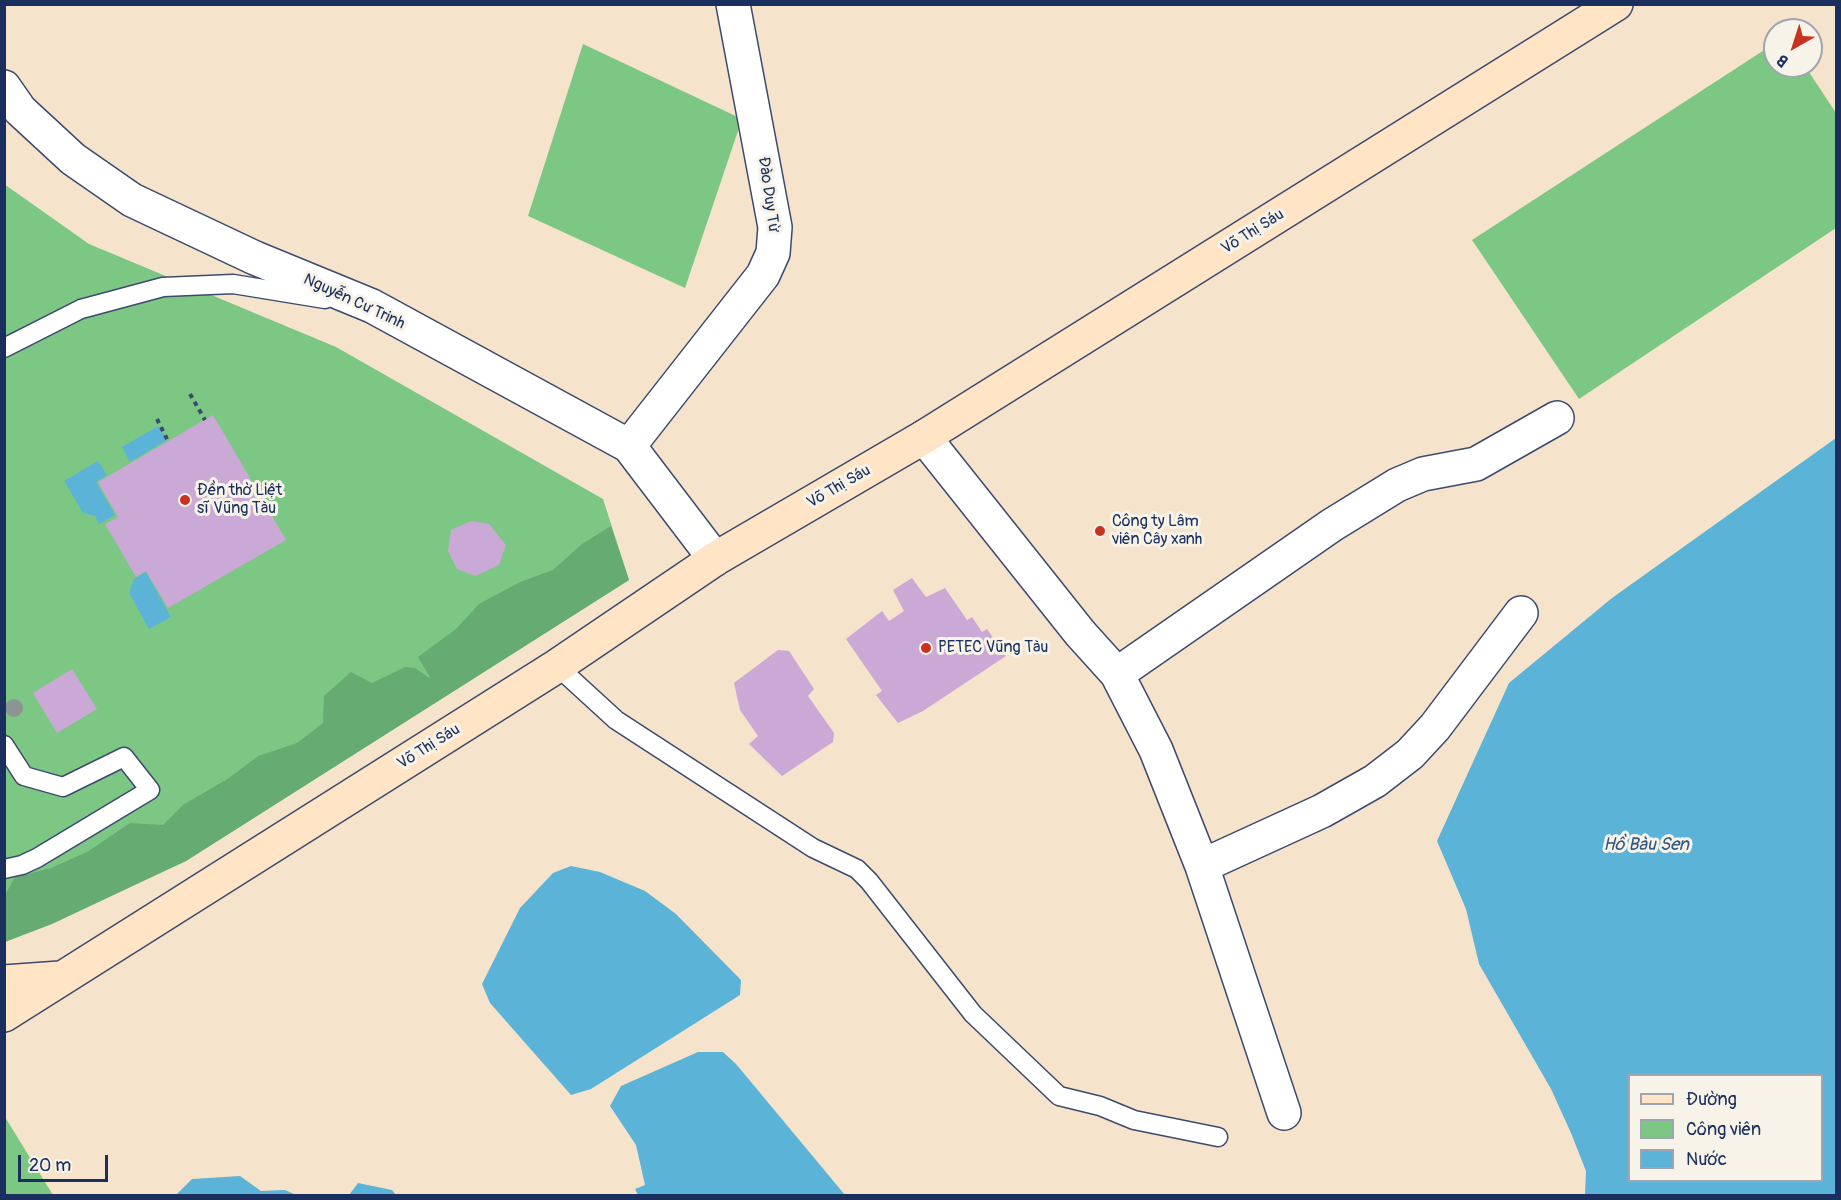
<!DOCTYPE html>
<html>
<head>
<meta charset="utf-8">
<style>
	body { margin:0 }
	#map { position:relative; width:1841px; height:1200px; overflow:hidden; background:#f5e3cb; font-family:Pangolin,sans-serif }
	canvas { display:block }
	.frame { position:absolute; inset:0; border:6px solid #1b2f5e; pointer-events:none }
	.legend { position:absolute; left:1628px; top:1074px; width:195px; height:108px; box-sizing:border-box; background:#f7f3e8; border:2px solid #9fa5b1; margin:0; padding:8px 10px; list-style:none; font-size:18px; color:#1b2f5e }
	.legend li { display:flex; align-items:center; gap:12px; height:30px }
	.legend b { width:30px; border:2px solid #9fa5b1 }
	.north { position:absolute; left:1763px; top:18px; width:60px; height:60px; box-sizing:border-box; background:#f7f3e8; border:2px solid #9fa5b1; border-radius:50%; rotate:219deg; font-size:16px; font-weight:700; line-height:24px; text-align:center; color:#1b2f5e }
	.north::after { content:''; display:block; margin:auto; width:21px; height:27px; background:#c8321e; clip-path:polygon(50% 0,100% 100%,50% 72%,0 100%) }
	.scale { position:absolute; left:18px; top:1155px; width:90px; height:27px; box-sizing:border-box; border:3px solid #1b2f5e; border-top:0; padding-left:8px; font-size:18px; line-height:21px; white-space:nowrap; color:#1b2f5e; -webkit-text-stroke:4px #f7f3e8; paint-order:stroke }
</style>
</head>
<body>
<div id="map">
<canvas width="1841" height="1200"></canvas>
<div class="frame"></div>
<ul class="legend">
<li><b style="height:8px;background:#ffe4c6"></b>Đường</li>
<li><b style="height:16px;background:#7dc784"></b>Công viên</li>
<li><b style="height:16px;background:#5bb4d8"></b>Nước</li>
</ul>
<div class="north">B</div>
<div class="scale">20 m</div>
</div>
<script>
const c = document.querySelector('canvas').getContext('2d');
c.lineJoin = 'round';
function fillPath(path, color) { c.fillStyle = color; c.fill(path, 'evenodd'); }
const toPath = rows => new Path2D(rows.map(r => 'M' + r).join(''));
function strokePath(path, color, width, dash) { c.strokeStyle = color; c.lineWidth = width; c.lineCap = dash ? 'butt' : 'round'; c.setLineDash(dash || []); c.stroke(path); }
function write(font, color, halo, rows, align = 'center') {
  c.font = font + ' Pangolin,sans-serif'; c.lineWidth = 6; c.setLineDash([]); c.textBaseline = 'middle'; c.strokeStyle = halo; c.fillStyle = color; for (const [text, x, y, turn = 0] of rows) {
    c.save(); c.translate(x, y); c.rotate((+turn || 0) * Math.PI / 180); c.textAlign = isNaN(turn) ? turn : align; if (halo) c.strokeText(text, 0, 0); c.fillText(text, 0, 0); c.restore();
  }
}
const green = toPath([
	[1775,43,1775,66,1805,66,1836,113,1836,228,1579,399,1472,240],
	[583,44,742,119,685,288,528,216],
	[4,184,89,244,336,347,603,499,629,580,186,861,5,942],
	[4,1117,5,1117,53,1195,5,1195]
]);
const forest = toPath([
	[611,526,629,580,186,861,52,924,5,942,5,895,15,877,51,868,87,852,130,823,163,825,183,805,229,778,258,756,297,743,323,723,324,696,351,672,372,683,405,667,415,668,431,679,418,657,456,629,479,604,520,582,553,570,582,544]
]);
const water = toPath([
	[158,426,167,440,130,462,122,447],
	[1836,438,1836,1195,1585,1195,1586,1171,1571,1133,1551,1089,1479,964,1466,909,1437,841,1509,683,1612,598],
	[1630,1076,1822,1076,1822,1180,1630,1180],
	[98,461,107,475,96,482,115,515,99,524,95,516,83,513,64,481],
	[146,572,171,617,149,629,129,593,134,579],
	[571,866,600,872,645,891,676,914,741,980,740,995,591,1089,571,1095,490,1003,482,984,520,908,553,873],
	[698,1052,723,1052,736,1064,845,1195,638,1195,635,1189,645,1185,636,1145,610,1106,621,1086],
	[240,1176,261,1191,285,1190,296,1195,176,1195,192,1179],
	[358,1183,392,1190,396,1195,349,1195]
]);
const building = toPath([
	[213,415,286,540,168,608,146,571,136,577,105,524,118,517,98,482],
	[471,521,489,524,506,545,499,565,475,576,457,569,448,551,451,530],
	[912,578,926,597,945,588,967,620,972,617,982,632,987,629,1006,656,923,711,898,723,876,695,882,691,846,639,882,611,889,621,904,611,893,590],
	[778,650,789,651,814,689,808,696,834,733,833,742,782,776,749,744,758,736,740,710,734,683],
	[72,669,97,709,57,733,33,693]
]);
const path = toPath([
	[190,394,205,420],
	[157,419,168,441]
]);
const lane = toPath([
	[4,348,81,309,163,287,233,284,325,299],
	[557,666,616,720,813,848,857,869,869,881,973,1014,1059,1096,1100,1106,1134,1120,1218,1137],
	[4,745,24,776,63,787,124,757,150,790,37,858,22,865,4,869]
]);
const street = toPath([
	[4,87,20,110,73,159,132,200,255,258,372,306,629,446,715,559],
	[924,437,1080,633,1117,674,1156,750,1202,866,1284,1113],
	[629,446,763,275,773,253,775,227,733,4],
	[1117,674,1332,525,1397,485,1423,474,1476,464,1557,418],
	[1202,866,1322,811,1375,781,1410,754,1435,727,1521,613]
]);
const secondary = toPath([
	[4,982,60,978],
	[4,1015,557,666,715,559,924,437,1616,4]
]);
const trees = [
	[14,708]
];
const markers = [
	[185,500,6,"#c8321e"],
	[1100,531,6,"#c8321e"],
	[926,648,6,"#c8321e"]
];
const streetNames = [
	["Đào Duy Từ",768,195,82],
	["Võ Thị Sáu",1253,232,-32],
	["Nguyễn Cư Trinh",354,302,25],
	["Võ Thị Sáu",839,487,-30],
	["Võ Thị Sáu",429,747,-32]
];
const poiNames = [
	["Đền thờ Liệt",197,491],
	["sĩ Vũng Tàu",197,509],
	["Công ty Lâm",1112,522],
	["viên Cây xanh",1112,540],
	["PETEC Vũng Tàu",938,648]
];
const waterNames = [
	["Hồ Bàu Sen",1646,845]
];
fillPath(green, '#7dc784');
fillPath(forest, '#66ac72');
fillPath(water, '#5bb4d8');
fillPath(building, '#cba9d7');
strokePath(lane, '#3c4a6e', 21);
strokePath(street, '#3c4a6e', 36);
strokePath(secondary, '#3c4a6e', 36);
strokePath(path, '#3c4a6e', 4, [4.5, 4.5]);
strokePath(lane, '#fff', 18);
strokePath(street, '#fff', 33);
strokePath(secondary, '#ffe4c6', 33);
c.fillStyle = '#8b9595';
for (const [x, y] of trees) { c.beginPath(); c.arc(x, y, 9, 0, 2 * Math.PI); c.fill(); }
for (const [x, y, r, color] of markers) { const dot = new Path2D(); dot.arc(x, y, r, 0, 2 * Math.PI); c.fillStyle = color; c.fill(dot); strokePath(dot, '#f7f3e8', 2); }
write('16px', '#1b2f5e', '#f7f3e8', streetNames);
write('16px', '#1b2f5e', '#f7f3e8', poiNames, 'left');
write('italic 18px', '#2e5783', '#f7f3e8', waterNames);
</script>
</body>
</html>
